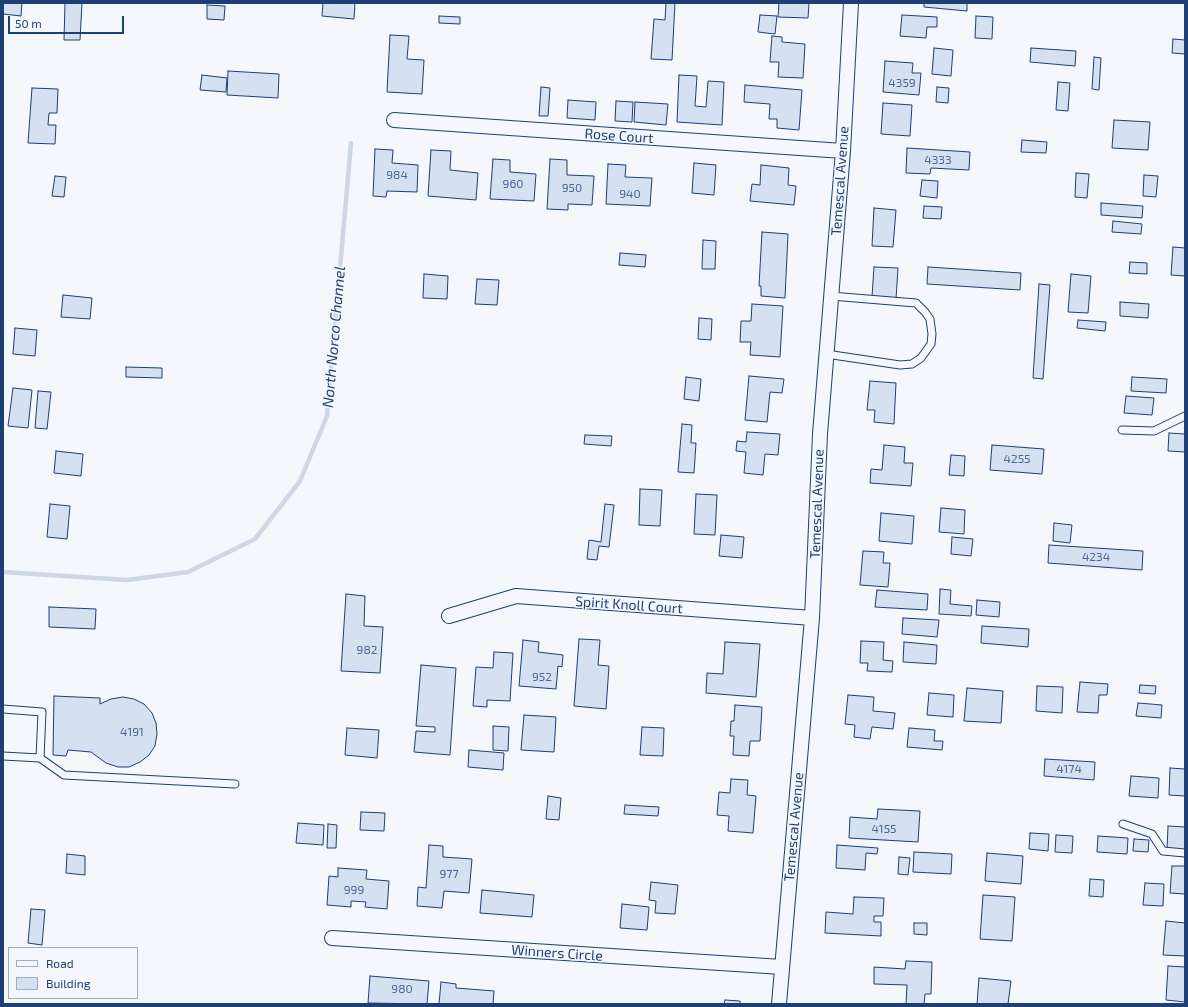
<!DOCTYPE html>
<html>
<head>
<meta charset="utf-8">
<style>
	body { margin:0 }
	#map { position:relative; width:1188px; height:1007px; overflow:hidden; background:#f4f7fb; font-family:"Exo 2",sans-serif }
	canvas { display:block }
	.frame { position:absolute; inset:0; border:4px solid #1d3f73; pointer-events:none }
	.legend { position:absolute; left:8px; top:947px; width:130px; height:52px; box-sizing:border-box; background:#f4f7fb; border:1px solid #9eadc5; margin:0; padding:5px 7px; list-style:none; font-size:12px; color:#1d3f73 }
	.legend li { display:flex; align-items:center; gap:8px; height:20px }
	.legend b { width:20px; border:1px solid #9eadc5 }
	.scale { position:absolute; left:8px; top:16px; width:116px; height:18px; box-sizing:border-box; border:2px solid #1d3f73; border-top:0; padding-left:5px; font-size:12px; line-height:14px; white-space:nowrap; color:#1d3f73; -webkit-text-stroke:3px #f4f7fb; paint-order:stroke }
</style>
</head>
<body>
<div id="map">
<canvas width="1188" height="1007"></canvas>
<div class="frame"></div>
<ul class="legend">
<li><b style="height:5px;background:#f4f7fb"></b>Road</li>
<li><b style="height:11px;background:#d5e0f0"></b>Building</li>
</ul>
<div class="scale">50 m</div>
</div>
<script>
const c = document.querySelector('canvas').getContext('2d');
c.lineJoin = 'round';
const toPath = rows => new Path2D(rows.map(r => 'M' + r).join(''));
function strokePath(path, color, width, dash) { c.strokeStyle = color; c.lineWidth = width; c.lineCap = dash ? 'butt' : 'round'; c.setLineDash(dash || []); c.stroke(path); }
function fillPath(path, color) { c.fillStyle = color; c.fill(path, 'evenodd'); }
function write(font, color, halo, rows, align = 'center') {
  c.font = font + ' "Exo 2",sans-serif'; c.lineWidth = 3; c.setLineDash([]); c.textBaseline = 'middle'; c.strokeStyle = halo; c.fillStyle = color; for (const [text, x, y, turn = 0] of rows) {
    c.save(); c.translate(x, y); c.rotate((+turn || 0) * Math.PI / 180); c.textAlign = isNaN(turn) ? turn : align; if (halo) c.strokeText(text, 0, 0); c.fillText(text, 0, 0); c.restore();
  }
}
const stream = toPath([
	[3,572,127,580,188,572,255,539,300,481,327,416,351,143]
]);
const building = toPath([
	[3,3,22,3,21,16,3,14,3,3],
	[65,3,82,3,80,40,64,40,65,3],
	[323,3,355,3,354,19,322,16,323,3],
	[666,3,675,3,672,60,651,59,654,19,665,20,666,3],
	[779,3,809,3,808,18,778,17,779,3],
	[924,3,967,3,967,11,924,7,924,3],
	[207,5,225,6,224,20,207,19,207,5],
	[760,15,777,16,775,34,758,32,760,15],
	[902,15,937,17,937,27,927,27,926,38,900,36,902,15],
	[439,16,460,17,460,24,439,23,439,16],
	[976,16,993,17,992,39,975,38,976,16],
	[390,35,409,36,407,59,424,60,422,94,387,92,390,35],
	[772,36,782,37,782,42,805,44,803,78,778,77,779,62,770,62,772,36],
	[1173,39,1185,40,1185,54,1172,53,1173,39],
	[934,48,953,50,951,76,932,74,934,48],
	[1031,48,1076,51,1075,66,1030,62,1031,48],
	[1094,57,1101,58,1099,90,1092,89,1094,57],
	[885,61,913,63,912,73,921,73,919,95,883,92,885,61],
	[228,71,279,74,278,98,227,95,228,71],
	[202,75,227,78,226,92,200,90,202,75],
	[679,75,697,76,695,106,706,107,708,81,724,82,722,125,677,122,679,75],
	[1058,82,1070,83,1068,111,1056,110,1058,82],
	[745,85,802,90,799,130,777,128,777,119,769,119,770,104,744,102,745,85],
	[541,87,550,88,548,116,539,116,541,87],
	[937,87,949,88,948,103,936,102,937,87],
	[32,88,58,89,57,113,49,113,48,125,56,125,55,144,28,143,32,88],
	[568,100,596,102,595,120,567,118,568,100],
	[616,101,633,102,632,122,615,121,616,101],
	[635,102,668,104,666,125,634,122,635,102],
	[883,103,912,105,910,136,881,134,883,103],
	[1114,120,1150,122,1148,150,1112,148,1114,120],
	[1022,140,1047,142,1046,153,1021,152,1022,140],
	[907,148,970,152,969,170,931,168,930,174,906,173,907,148],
	[375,149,393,150,392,163,418,165,417,192,387,191,386,197,373,196,375,149],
	[431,150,451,151,450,170,478,173,476,200,428,196,431,150],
	[493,159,510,160,510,172,536,174,534,201,490,199,493,159],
	[550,159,567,160,567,175,594,176,592,205,568,204,568,210,547,209,550,159],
	[694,163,716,165,714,195,692,193,694,163],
	[608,164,626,165,625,177,652,178,650,206,606,204,608,164],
	[761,165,789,168,788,185,796,186,794,205,750,201,752,184,760,185,761,165],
	[1076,173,1089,174,1087,198,1075,197,1076,173],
	[1144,175,1158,176,1156,197,1143,196,1144,175],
	[55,176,66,177,64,197,52,196,55,176],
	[922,180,938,181,937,198,920,196,922,180],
	[1101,203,1143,206,1142,218,1101,215,1101,203],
	[924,206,942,207,941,219,923,218,924,206],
	[874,208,896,210,893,247,872,246,874,208],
	[1113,221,1142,224,1141,234,1112,232,1113,221],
	[762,232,788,234,785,298,761,296,761,286,759,286,762,232],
	[703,240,716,241,715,269,702,269,703,240],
	[1173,247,1185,248,1185,276,1171,275,1173,247],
	[620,253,646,255,645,267,619,265,620,253],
	[1130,262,1147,263,1147,274,1129,273,1130,262],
	[874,267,898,268,896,299,872,297,874,267],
	[928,267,1021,273,1020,290,927,284,928,267],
	[424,274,448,276,447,299,423,298,424,274],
	[1071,274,1091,276,1088,313,1068,312,1071,274],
	[477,279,499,280,497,305,475,304,477,279],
	[1039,284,1050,285,1043,379,1033,378,1039,284],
	[63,295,92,298,90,319,61,317,63,295],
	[1120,302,1149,304,1148,318,1120,316,1120,302],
	[752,304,783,306,780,357,750,355,751,342,740,342,741,321,751,321,752,304],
	[699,318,712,319,711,340,698,339,699,318],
	[1078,320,1106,322,1105,331,1077,328,1078,320],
	[15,328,37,330,35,356,13,354,15,328],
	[126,367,162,368,162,378,126,377,126,367],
	[749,376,784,379,782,393,770,392,767,422,745,420,749,376],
	[686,377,701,379,699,401,684,399,686,377],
	[1132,377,1167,379,1166,393,1131,391,1132,377],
	[870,381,896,383,894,424,874,422,875,410,867,410,870,381],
	[13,388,32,390,28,428,8,426,13,388],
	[38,391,51,392,47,429,35,428,38,391],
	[1126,396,1154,398,1152,415,1124,413,1126,396],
	[682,424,692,425,691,443,696,443,694,473,678,472,682,424],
	[747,432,780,434,778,455,765,454,763,475,744,473,746,452,736,451,737,441,746,442,747,432],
	[1169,433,1185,434,1185,452,1168,451,1169,433],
	[585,435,612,436,611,446,584,444,585,435],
	[884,445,905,447,904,463,913,463,911,486,870,483,871,469,882,470,884,445],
	[992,445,1044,449,1042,474,990,470,992,445],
	[56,451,83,454,81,476,54,473,56,451],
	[951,455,965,456,964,476,949,475,951,455],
	[640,489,662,490,660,526,639,525,640,489],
	[696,494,717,495,715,535,694,534,696,494],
	[50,504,70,506,67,539,47,537,50,504],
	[605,504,614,505,609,547,599,546,597,560,587,559,589,540,601,542,605,504],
	[941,508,965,510,964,534,939,532,941,508],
	[881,513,914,516,912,544,879,541,881,513],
	[1054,523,1072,525,1070,543,1053,541,1054,523],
	[721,535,744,537,742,558,719,556,721,535],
	[952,537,973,539,971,556,951,554,952,537],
	[1049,545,1143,551,1142,570,1048,563,1049,545],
	[863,551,884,552,883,563,890,563,888,587,860,585,863,551],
	[940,589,951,590,950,604,972,606,971,616,939,614,940,589],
	[877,590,928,594,927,610,875,607,877,590],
	[346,594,365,596,364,626,383,627,380,673,341,671,346,594],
	[977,600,1000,602,999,617,976,615,977,600],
	[49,607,96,609,95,629,49,627,49,607],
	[903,618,939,620,937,637,902,634,903,618],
	[982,626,1029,629,1028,647,981,643,982,626],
	[579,639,600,640,598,665,609,666,606,709,574,706,579,639],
	[523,640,539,642,538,652,563,655,562,667,558,666,556,689,519,686,523,640],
	[861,641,884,642,883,660,893,661,892,672,867,671,868,663,860,663,861,641],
	[725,642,760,644,756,697,706,693,707,673,723,674,725,642],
	[904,642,937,645,936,664,903,662,904,642],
	[494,652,513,653,510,701,487,700,487,707,473,706,476,667,493,668,494,652],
	[421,665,456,668,450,755,414,752,416,731,435,732,435,727,416,726,421,665],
	[1080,682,1108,684,1107,695,1099,695,1098,713,1077,712,1080,682],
	[1140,685,1156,686,1155,694,1139,693,1140,685],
	[1037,686,1063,687,1062,713,1036,711,1037,686],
	[967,688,1003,691,1001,723,964,721,967,688],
	[929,693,954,695,953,717,927,715,929,693],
	[848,695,874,697,873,711,895,713,893,729,872,727,870,739,854,737,855,725,845,724,848,695],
	[54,696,100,698,100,704,111,699,123,697,134,699,144,704,152,713,156,723,157,734,155,746,149,755,140,762,129,767,118,767,106,763,91,752,68,750,66,756,53,755,54,696],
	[1138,703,1162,705,1161,718,1136,716,1138,703],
	[735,705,762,707,760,741,750,741,749,756,733,755,734,736,730,736,731,721,734,721,735,705],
	[524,715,556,717,554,752,521,750,524,715],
	[493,726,509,727,508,751,493,750,493,726],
	[642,727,664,728,663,756,640,755,642,727],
	[347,728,379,730,377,758,345,755,347,728],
	[909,728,935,730,934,741,943,741,942,750,907,747,909,728],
	[469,750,504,753,503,770,468,767,469,750],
	[1045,759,1095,762,1094,780,1044,776,1045,759],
	[1170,768,1185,769,1185,796,1169,795,1170,768],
	[1131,776,1159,778,1158,798,1129,796,1131,776],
	[731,779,748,780,747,795,756,796,753,833,728,831,729,816,717,815,719,792,730,793,731,779],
	[548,796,561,798,559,820,546,819,548,796],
	[625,805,659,807,658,816,624,814,625,805],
	[878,809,920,811,918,842,849,838,850,817,877,819,878,809],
	[361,812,385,813,384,831,360,830,361,812],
	[298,823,324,825,323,845,296,843,298,823],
	[328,824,337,825,336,848,327,848,328,824],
	[1168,826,1185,827,1185,851,1167,850,1168,826],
	[1030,833,1049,834,1048,851,1029,849,1030,833],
	[1056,835,1073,836,1072,853,1055,852,1056,835],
	[1098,836,1128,838,1127,854,1097,852,1098,836],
	[1134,839,1149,840,1148,852,1133,851,1134,839],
	[429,845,443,846,443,857,472,859,469,893,444,891,442,908,417,906,418,887,426,888,429,845],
	[837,845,878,848,877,854,866,853,865,870,836,868,837,845],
	[914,852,952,854,951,874,913,872,914,852],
	[987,853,1023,856,1021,884,985,881,987,853],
	[67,854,85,856,85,875,66,873,67,854],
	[899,857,910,858,908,875,898,874,899,857],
	[1172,866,1185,866,1185,894,1170,893,1172,866],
	[338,868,367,870,366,879,389,881,387,909,365,907,366,902,351,901,351,907,327,905,329,876,338,877,338,868],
	[1090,879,1104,880,1103,897,1089,896,1090,879],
	[651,882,678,885,675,914,655,913,656,901,649,900,651,882],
	[1145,883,1164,884,1163,906,1143,905,1145,883],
	[482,890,534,895,532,917,480,913,482,890],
	[983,895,1015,897,1012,941,980,939,983,895],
	[854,897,884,898,883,916,874,916,874,922,881,922,881,936,825,933,826,912,853,914,854,897],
	[622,904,649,907,647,930,620,928,622,904],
	[31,909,45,910,42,945,28,943,31,909],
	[1166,921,1185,923,1185,956,1163,955,1166,921],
	[914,923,927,923,927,935,914,934,914,923],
	[906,961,932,962,931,994,925,994,924,1004,906,1004,907,985,874,984,874,967,905,969,906,961],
	[1168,966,1185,967,1185,1002,1166,1000,1168,966],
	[370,976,429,981,427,1004,368,1003,370,976],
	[979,978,1011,981,1008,1004,977,1004,979,978],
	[441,982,456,984,456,988,494,991,493,1004,439,1004,441,982],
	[725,1000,740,1001,740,1004,724,1004,725,1000]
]);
const service = toPath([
	[826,354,900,365,912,364,921,358,931,344,932,334,930,319,925,312,916,303,831,296],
	[1122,430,1154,431,1185,416],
	[3,709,42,712,40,758],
	[3,756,40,758,64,775,235,784],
	[1123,824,1152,834,1163,851,1185,853]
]);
const minor = toPath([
	[394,120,843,151],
	[449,616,516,596,812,618],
	[332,938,782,967],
	[779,1004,812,618,820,434,843,151,851,3]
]);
const numberNames = [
	["4359",902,83],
	["4333",938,160],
	["984",397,175],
	["960",513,184],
	["950",572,188],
	["940",630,194],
	["4255",1017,459],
	["4234",1096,557],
	["982",367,650],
	["952",542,677],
	["4191",132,732],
	["4174",1069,769],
	["4155",884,829],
	["977",449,874],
	["999",354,890],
	["980",402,989]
];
const streetNames = [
	["Rose Court",619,136,4],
	["Temescal Avenue",840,181,-86],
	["Temescal Avenue",817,504,-88],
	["Spirit Knoll Court",629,605,4],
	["Temescal Avenue",794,827,-85],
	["Winners Circle",557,953,4]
];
const waterNames = [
	["North Norco Channel",334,337,-85]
];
strokePath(stream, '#cfd7e4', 4.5);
fillPath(building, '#d5e0f0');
strokePath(building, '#1d3f73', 1);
strokePath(service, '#1d3f73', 9);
strokePath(minor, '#1d3f73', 16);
strokePath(service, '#f4f7fb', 7);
strokePath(minor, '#f4f7fb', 14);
write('12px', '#4b6792', null, numberNames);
write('14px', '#1d3f73', '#f4f7fb', streetNames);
write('italic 15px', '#1d3f73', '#f4f7fb', waterNames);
</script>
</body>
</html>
